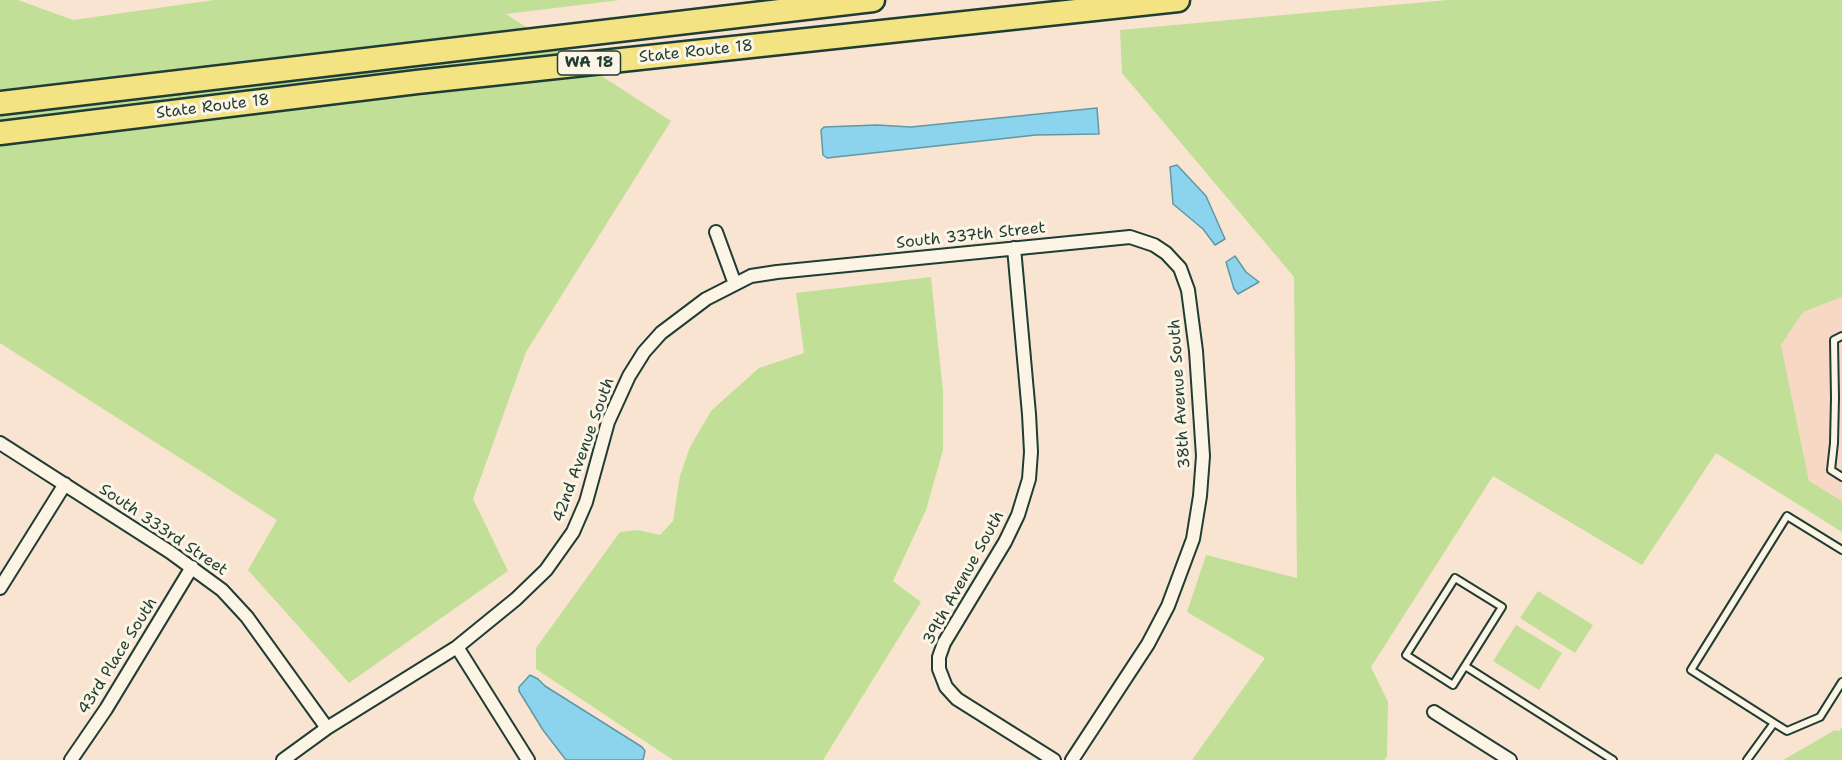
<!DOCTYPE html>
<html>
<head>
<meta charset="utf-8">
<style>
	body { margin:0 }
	canvas { display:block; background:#f9e4d2 }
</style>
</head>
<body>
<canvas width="1842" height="760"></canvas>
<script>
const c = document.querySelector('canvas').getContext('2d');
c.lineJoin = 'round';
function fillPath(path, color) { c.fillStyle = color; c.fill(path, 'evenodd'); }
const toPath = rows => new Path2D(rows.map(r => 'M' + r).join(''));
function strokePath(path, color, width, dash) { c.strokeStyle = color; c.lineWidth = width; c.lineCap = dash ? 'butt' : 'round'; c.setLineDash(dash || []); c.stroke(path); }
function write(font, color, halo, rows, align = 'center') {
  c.font = font + ' "Shantell Sans",sans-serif'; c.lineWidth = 6; c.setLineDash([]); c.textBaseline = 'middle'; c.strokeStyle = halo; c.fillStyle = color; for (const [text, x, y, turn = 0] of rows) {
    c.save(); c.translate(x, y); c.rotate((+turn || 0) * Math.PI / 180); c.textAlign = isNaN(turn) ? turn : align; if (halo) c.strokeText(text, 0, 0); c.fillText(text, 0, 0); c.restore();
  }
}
const built = toPath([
	[1842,297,1842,501,1809,481,1781,345,1803,312]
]);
const green = toPath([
	[0,0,18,0,73,20,214,0,620,0,506,14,671,121,526,352,473,499,508,571,349,683,248,570,277,520,0,343],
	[1448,0,1842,0,1842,297,1803,312,1781,345,1809,481,1842,501,1842,532,1716,453,1642,565,1493,476,1371,667,1388,702,1387,756,1384,760,1192,760,1265,658,1187,612,1206,555,1297,578,1294,277,1122,73,1120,30],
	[931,277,943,391,943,450,926,510,893,581,921,602,823,760,673,760,536,669,536,648,620,532,638,530,660,535,673,521,680,476,690,447,711,411,759,368,804,353,796,293],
	[1538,591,1593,625,1575,653,1520,618],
	[1516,625,1562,653,1539,690,1493,661],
	[1842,727,1842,760,1783,760,1835,730,1839,731]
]);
const water = toPath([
	[1097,108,1099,134,1036,135,827,158,823,155,821,130,824,127,877,125,911,127,1097,108],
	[1177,165,1206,196,1225,239,1215,245,1203,229,1173,204,1170,167,1177,165],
	[1235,256,1246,272,1259,282,1238,294,1234,289,1226,262,1235,256],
	[530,675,538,679,545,686,642,747,645,751,643,760,566,760,543,730,519,691,519,687,530,675]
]);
const lane = toPath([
	[1842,336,1834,340,1835,398,1834,443,1831,470,1842,477],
	[1455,578,1502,607,1453,685,1406,655,1455,578],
	[1465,666,1613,760],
	[1774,723,1787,731,1820,717,1842,682],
	[1747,760,1774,723,1691,670,1787,516,1842,550]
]);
const street = toPath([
	[716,232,735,284],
	[1014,248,1029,414,1031,452,1029,479,1018,515,1005,542,944,643,939,657,939,669,946,687,957,699,1054,760],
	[0,443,170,552,222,590,247,617,327,728],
	[0,588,65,484],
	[457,647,528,760],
	[1434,712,1510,760],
	[71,760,106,709,192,567],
	[283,760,327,728,457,647,516,599,546,570,573,532,586,502,608,422,629,376,644,352,661,333,706,299,751,276,777,272,1130,237,1154,245,1166,253,1180,268,1188,290,1196,351,1203,456,1200,496,1193,539,1168,606,1148,644,1072,760]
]);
const highway = toPath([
	[0,103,873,0],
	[0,133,417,82,1178,0]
]);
const shields = [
	[589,63,63]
];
const shieldNames = [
	["WA 18",589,63]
];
const streetNames = [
	["State Route 18",696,52,-6],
	["State Route 18",213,107,-7],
	["South 337th Street",971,236,-6],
	["38th Avenue South",1180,394,-94],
	["42nd Avenue South",584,450,-70],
	["South 333rd Street",163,530,34],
	["39th Avenue South",964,578,-61],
	["43rd Place South",118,656,-58]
];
fillPath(built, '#f7d8c5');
fillPath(green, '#c1df97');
fillPath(water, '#8cd4ed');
strokePath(water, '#6098a3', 1.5);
strokePath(lane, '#1f3d34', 10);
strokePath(street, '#1f3d34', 16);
strokePath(highway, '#1f3d34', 27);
strokePath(lane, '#fcf5e5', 6);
strokePath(street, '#fcf5e5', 12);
strokePath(highway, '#f4e382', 22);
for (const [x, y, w] of shields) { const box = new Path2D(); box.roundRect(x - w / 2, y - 12, w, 24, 4.5); c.fillStyle = '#fcf5e5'; c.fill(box); strokePath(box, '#1f3d34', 1.5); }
write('bold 15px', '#1f3d34', null, shieldNames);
write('16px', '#1f3d34', '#fcf5e5', streetNames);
</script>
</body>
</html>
